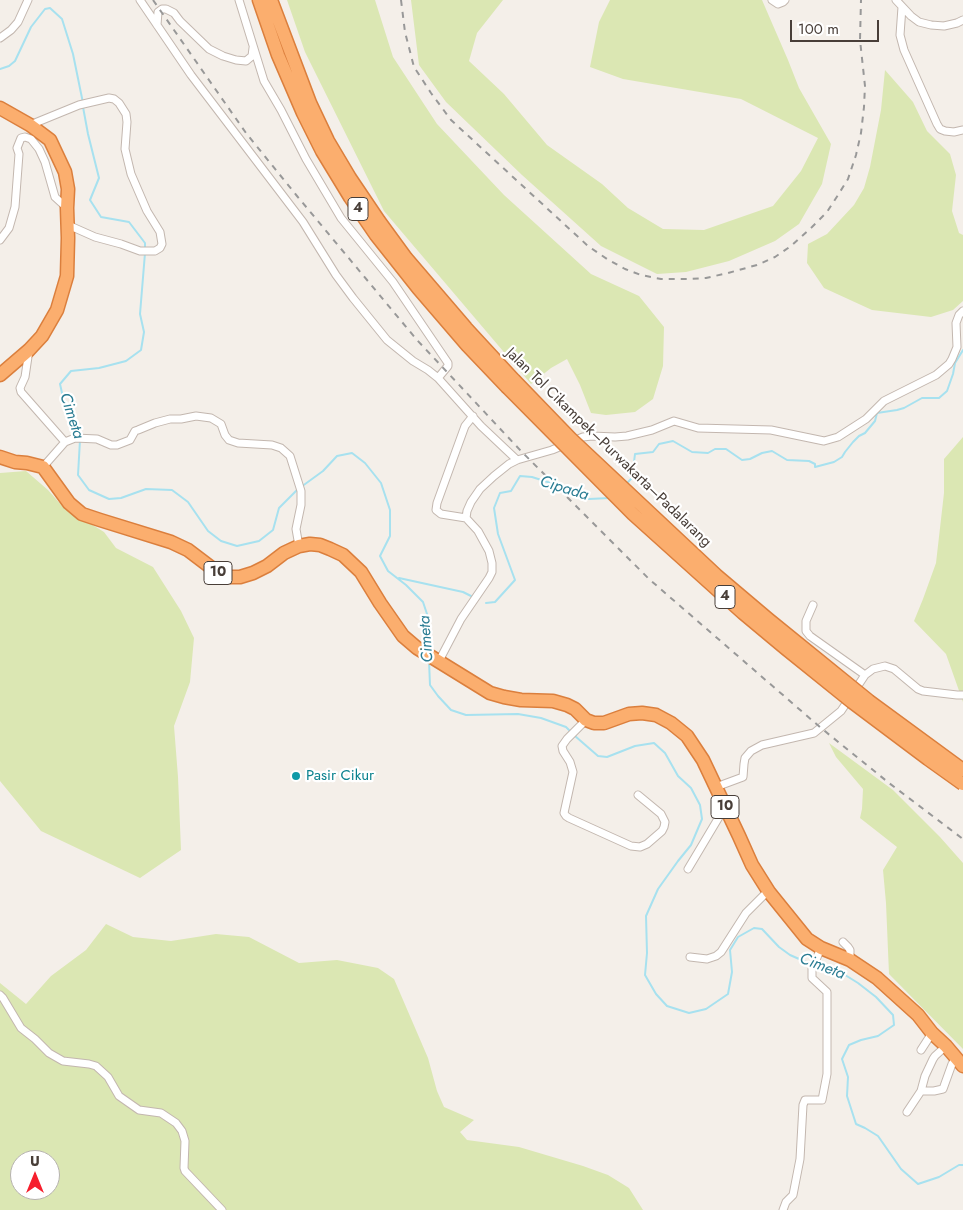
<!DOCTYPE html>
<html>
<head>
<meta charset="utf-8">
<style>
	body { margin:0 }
	#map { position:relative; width:963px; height:1210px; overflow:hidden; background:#f4efe9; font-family:Jost,sans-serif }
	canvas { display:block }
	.north { position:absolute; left:10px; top:1150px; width:50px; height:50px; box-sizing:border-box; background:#fff; border:1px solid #b6b2af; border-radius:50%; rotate:0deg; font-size:14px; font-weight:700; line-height:20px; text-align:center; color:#483e38 }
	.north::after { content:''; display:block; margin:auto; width:18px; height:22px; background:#f61f2d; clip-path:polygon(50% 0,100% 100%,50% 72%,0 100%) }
	.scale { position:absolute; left:790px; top:20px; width:89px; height:22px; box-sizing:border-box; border:2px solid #483e38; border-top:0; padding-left:6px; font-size:15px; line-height:18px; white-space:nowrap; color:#483e38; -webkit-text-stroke:4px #fff; paint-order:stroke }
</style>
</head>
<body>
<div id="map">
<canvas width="963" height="1210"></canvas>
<div class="north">U</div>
<div class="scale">100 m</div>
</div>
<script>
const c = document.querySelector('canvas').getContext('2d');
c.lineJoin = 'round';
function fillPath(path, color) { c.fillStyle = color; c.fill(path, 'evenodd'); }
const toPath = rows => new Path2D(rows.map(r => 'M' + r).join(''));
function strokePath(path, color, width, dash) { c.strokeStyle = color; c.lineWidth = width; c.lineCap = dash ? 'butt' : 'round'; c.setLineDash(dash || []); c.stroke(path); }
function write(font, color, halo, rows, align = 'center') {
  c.font = font + ' Jost,sans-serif'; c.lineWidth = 4.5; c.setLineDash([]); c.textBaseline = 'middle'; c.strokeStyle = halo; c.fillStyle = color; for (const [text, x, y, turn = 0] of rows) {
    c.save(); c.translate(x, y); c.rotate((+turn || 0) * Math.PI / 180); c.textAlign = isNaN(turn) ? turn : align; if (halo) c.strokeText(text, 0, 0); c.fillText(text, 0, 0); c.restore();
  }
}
const green = toPath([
	[287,0,375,0,393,57,437,124,504,195,591,274,639,296,664,327,663,366,653,399,635,412,606,415,591,413,580,385,567,359,551,368,531,384,384,211,305,52],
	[411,0,503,0,477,33,469,61,504,94,547,145,602,184,628,208,663,229,704,230,773,206,801,171,818,138,741,99,623,79,590,67,599,22,610,0,762,0,788,60,799,88,831,144,822,184,799,224,775,241,729,261,686,272,657,274,601,246,522,175,446,102,419,65],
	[885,70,913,102,927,131,950,154,956,175,952,211,959,233,963,235,963,301,953,310,931,317,872,310,824,288,807,263,808,244,827,234,854,205,864,188,870,167,881,110],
	[963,437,963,702,946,654,914,621,923,599,936,563,944,493,944,459],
	[26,471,48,490,63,507,104,532,116,548,153,567,181,611,194,638,190,682,174,726,178,777,181,850,140,878,41,831,0,781,0,473],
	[829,743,893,790,940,837,963,863,963,1049,889,974,886,903,883,870,897,847,860,818,862,809,863,789,836,757],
	[106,924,133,937,171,941,216,934,249,937,299,963,337,960,378,968,394,979,428,1058,437,1091,444,1107,474,1120,460,1132,467,1140,519,1147,583,1166,608,1175,629,1188,643,1210,0,1210,0,983,26,1004,51,976,86,950],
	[20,1160,50,1160,50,1190,20,1190]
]);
const stream = toPath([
	[0,69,9,66,15,61,31,27,45,9,50,8,62,19,73,54,83,103],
	[83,107,88,134,99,178,90,200,101,217,129,222,145,243,145,248],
	[78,436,67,415,60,384,71,371,99,368,126,361,141,350,144,332,140,314,145,253],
	[80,440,78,475,89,490,109,499,121,498,146,489,172,490,188,502,208,531,221,541,237,546,259,541,273,530,279,508,297,490],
	[627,483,632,478,635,454,653,452,659,444,673,441,692,452,708,453,715,449,726,449,742,460,750,459,762,453,772,451,787,460,809,461,815,464,815,467,834,462,842,457,845,452,853,442,859,436,865,433,875,421,877,413,897,410,904,408,922,398,939,398,947,391,953,374,955,363,963,350],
	[301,487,323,471,337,456,352,453,365,463,381,483,390,510,390,536,380,556,388,571,406,585,423,602,429,620,429,648],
	[399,578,463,592,471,596],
	[486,603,495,602,515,580,498,534,494,508,500,493,511,491,520,476,532,477,560,486,589,499,610,498],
	[429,661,430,685,438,696,451,710,466,715,518,714,541,718,566,727,571,732],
	[575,736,598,756,607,757,635,746,654,743,665,753,678,776,691,788,700,805,702,819,691,845,678,861,658,889,646,916,647,953,645,975,656,994,667,1006,689,1013,706,1009,728,994,732,972,730,950,738,937,754,928,762,929,779,947,790,955,806,962,812,964],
	[816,965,837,970,858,983,876,997,893,1015,894,1025,878,1036,861,1040,849,1045,842,1059,848,1077,847,1096,856,1124,865,1128,878,1136,901,1169,918,1184,939,1177,959,1165,963,1165]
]);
const street = toPath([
	[140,0,191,75,303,222,336,275,353,298,387,340,413,361,428,370,438,378,481,426,517,460],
	[239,0,264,81,281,110,306,159,341,218,393,282,448,363,448,366,438,378],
	[772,0,778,4,783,2,785,0],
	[896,0,911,16,919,22,931,25,944,26,957,23,963,20],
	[902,7,900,35,904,50,937,124,940,129,945,131,954,132,963,130],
	[157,25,158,12,162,9,166,9,174,13,180,21,209,49,223,56,236,60,246,61,252,56,253,48],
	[0,38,11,30,18,22,28,0],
	[30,125,79,105,109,98,114,99,119,103,126,114,127,122,125,149,131,174,147,211,160,232,162,244,160,248,155,251,140,251,121,244,95,237,68,225],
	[0,240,9,228,15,207,19,154,17,148,21,138,25,137,31,139,39,149,45,162,55,197,67,208],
	[29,350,25,377,20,388,21,392,65,442],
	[43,467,65,442,75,438,97,439,111,445,117,445,130,440,135,431,138,430,155,423,170,419,181,419,196,416,211,418,221,424,225,435,229,440,238,443,272,445,281,448,290,456,301,491,301,505,296,529,299,546],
	[466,518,441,514,436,510,437,503,465,426,473,416],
	[813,605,806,621,806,631,810,636,865,675],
	[439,661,461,619,489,578,492,572,492,563,489,551,478,531,466,518,467,511,471,502,480,489,494,476,509,464,517,460,552,450,583,437,592,436,615,437,627,436,652,430,674,421,698,428,771,430,824,441,838,437,866,419,884,401,936,375,949,364,952,359,957,347,956,323,959,315,963,311],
	[586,720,567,739,562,746,563,751,570,762,573,772,564,813,566,816,569,818,631,846,640,847,647,844,662,831,664,827,665,822,661,814,638,795],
	[716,787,743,777,744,764,745,758,751,751,762,745,814,733,841,711,865,675,873,669,885,666,894,669,918,689,923,691,957,695,963,695],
	[688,869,725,807],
	[843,942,848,947,850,950,850,960],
	[690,957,707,959,716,956,721,952,746,913,768,891],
	[0,995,3,998,21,1028,35,1039,49,1053,63,1061,89,1064,96,1066,108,1077,119,1096,139,1110,161,1113,176,1123,182,1131,185,1141,184,1168,185,1171,222,1210],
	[921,1050,932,1033],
	[921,1091,934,1091,943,1089,952,1064,956,1058],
	[907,1112,921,1091,925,1076,933,1059,935,1056,946,1046],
	[783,1210,786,1202,793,1195,800,1159,803,1105,805,1100,822,1100,827,1074,827,992,812,978,812,969,821,948]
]);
const highway = toPath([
	[259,0,278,55,303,113,322,151,350,197,376,235,418,288,467,345,507,387],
	[271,0,310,103,328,141,350,178,379,221,406,258,466,328,514,380],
	[0,108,30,125,50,140,65,172,68,189,67,208,68,238,67,276,57,310,42,336,29,350,0,375],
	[0,457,15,462,27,463,43,467,69,503,82,514,100,520,171,542,188,550,217,572,229,577,240,577,253,573,267,566,284,553,299,546,310,544,320,545,330,549,343,555,361,572,380,603,403,636,417,648,490,693,504,697,521,700,553,701,567,705,575,709,586,720,594,723,604,723,629,714,642,713,656,715,671,723,687,736,703,760,739,836,752,865,769,892,807,939,821,948,850,960,877,978,918,1015,932,1033,946,1046,963,1066]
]);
const rail = toPath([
	[153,0,246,133,297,196,417,340,521,451,649,579,821,728,889,783,963,839],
	[401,0,405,32,414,67,431,93,451,120,588,246,607,259,625,269,641,275,661,279,688,279,706,278,728,273,757,265,775,257,791,246,812,227,827,212,838,195,848,179,856,155,861,133,864,107,865,86,860,40,861,0]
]);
const highwayBridge = toPath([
	[514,380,571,439,716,575,768,619,869,701,963,770],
	[507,387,633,514,743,613,785,648,852,702,928,759,963,784]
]);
const markers = [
	[296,776,5,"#0f9aa8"]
];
const shields = [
	[358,209,20],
	[218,573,28],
	[725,597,20],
	[725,807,28]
];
const shieldNames = [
	["4",358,209],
	["10",218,573],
	["4",725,597],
	["10",725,807]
];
const streetNames = [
	["Jalan Tol Cikampek–Purwakarta–Padalarang",608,448,44]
];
const cultureNames = [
	["Pasir Cikur",306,776]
];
const waterNames = [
	["Cimeta",71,416,72],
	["Cipada",564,489,17],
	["Cimeta",427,639,-94],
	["Cimeta",822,967,21]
];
fillPath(green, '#dbe7b3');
strokePath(stream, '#a7e1ef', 2);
strokePath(street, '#c3b7af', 9);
strokePath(highway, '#db7f3d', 15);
strokePath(street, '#fff', 7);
strokePath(highway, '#fbae6e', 12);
strokePath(rail, '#989898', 2, [6, 6]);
strokePath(highwayBridge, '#db7f3d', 15, []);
strokePath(highwayBridge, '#fbae6e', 12);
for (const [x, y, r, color] of markers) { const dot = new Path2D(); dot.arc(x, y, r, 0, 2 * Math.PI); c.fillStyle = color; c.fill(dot); strokePath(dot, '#fff', 2); }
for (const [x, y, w] of shields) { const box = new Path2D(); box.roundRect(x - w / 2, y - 11.5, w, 23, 4); c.fillStyle = '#fff'; c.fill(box); strokePath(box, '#483e38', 1); }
write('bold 14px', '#483e38', null, shieldNames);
write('15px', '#483e38', '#fff', streetNames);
write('15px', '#0d838f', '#fff', cultureNames, 'left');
write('italic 16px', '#2b7d93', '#fff', waterNames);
</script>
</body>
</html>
